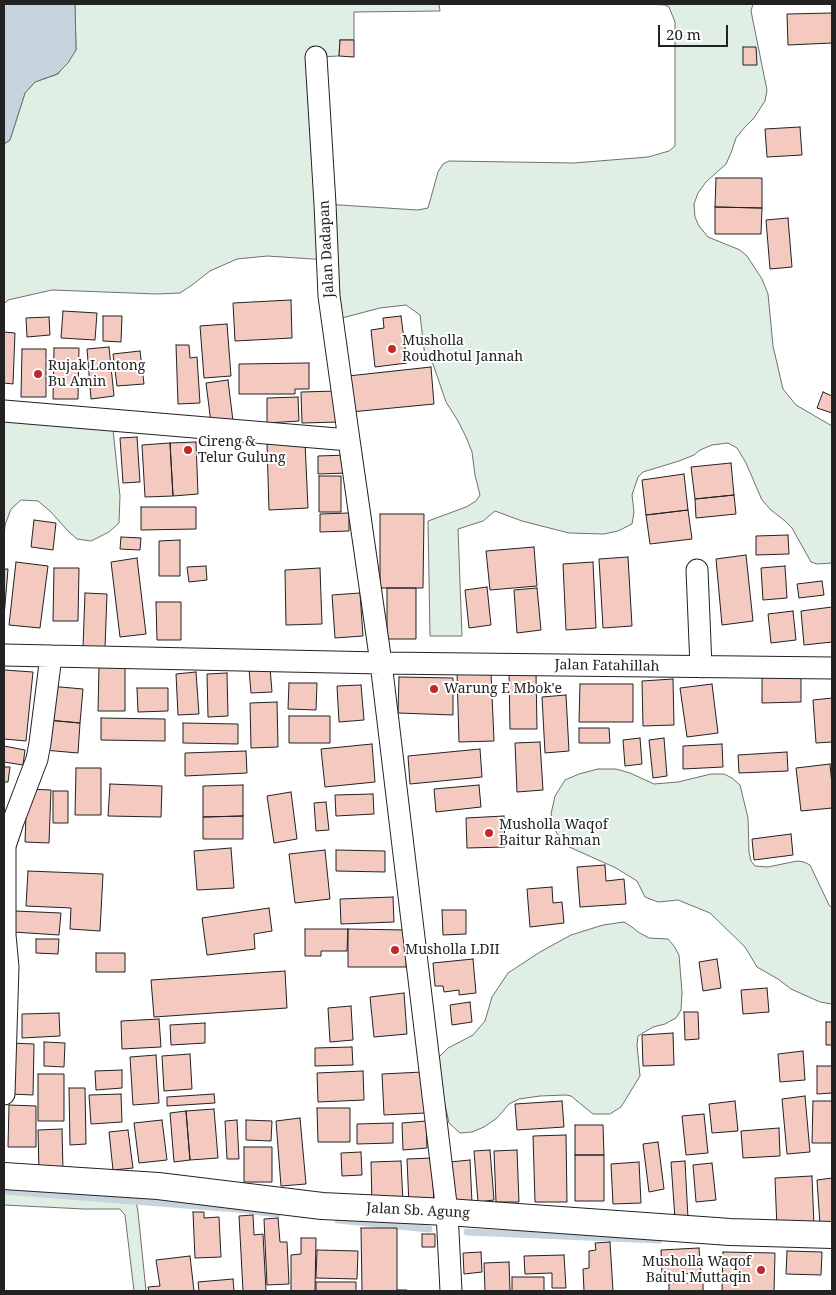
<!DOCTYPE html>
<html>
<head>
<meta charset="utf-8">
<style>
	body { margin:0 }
	#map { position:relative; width:836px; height:1295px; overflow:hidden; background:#fff; font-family:"Noto Serif",serif }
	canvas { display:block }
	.frame { position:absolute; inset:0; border:5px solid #222; pointer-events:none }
	.scale { position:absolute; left:658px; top:25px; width:70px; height:22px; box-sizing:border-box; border:2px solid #222; border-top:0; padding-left:6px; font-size:15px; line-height:18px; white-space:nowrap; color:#222; -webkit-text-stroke:4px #fff; paint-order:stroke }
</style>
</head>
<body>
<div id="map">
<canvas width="836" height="1295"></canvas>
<div class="frame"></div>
<div class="scale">20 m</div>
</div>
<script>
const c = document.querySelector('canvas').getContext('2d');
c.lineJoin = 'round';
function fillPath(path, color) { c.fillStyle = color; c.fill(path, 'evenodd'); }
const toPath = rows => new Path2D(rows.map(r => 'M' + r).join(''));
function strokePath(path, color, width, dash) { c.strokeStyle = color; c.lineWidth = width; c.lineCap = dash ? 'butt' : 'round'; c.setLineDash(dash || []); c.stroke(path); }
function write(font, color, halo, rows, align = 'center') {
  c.font = font + ' "Noto Serif",serif'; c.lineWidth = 4; c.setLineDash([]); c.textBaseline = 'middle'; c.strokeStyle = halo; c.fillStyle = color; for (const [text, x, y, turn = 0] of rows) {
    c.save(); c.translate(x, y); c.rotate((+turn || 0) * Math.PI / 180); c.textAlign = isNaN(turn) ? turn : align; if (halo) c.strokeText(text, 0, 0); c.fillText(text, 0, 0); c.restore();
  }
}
const green = toPath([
	[75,4,439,4,440,11,354,12,354,40,340,40,339,56,317,57,324,204,418,210,428,208,438,172,443,164,449,161,574,163,648,157,669,151,675,146,675,22,669,7,665,5,647,4,753,4,751,11,767,90,765,101,754,118,745,127,736,138,731,153,726,164,706,182,698,193,694,204,695,217,699,226,708,237,740,250,747,256,762,279,768,294,773,346,783,389,796,405,832,426,832,563,817,564,811,562,792,528,785,521,771,510,762,500,746,463,737,448,728,443,712,445,700,450,694,455,679,461,643,472,638,477,632,495,634,512,632,524,618,531,604,534,569,533,522,521,495,511,483,521,458,529,462,636,430,636,428,521,466,507,476,501,480,495,475,475,472,452,466,437,458,421,446,402,433,364,425,357,420,315,406,305,380,308,342,318,328,260,267,256,237,259,210,271,192,285,180,293,157,294,52,290,8,300,4,304,4,144,10,140,25,93,35,82,58,74,76,50,75,4],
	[4,411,112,420,120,496,119,523,109,532,91,541,77,539,67,530,51,512,38,501,21,500,11,509,5,525,4,538,4,411],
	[598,769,616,769,630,773,654,784,678,782,711,774,724,774,732,778,740,785,748,818,749,852,751,861,755,866,768,867,797,861,804,862,810,865,829,905,832,908,832,1004,820,1002,791,989,778,979,757,967,745,947,710,913,678,900,658,902,645,897,637,881,616,868,567,846,556,832,551,814,555,796,565,780,579,774,598,769],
	[624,922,632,927,638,932,649,938,668,939,674,946,679,955,682,992,681,1010,676,1018,665,1024,653,1027,638,1036,637,1045,640,1076,621,1107,610,1114,593,1114,571,1096,566,1095,540,1096,519,1099,509,1104,497,1118,484,1127,472,1132,460,1133,449,1123,438,1073,439,1057,448,1048,473,1035,485,1021,492,997,508,973,540,952,571,935,603,925,624,922],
	[4,1191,136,1201,138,1212,146,1291,134,1291,125,1215,120,1209,84,1209,4,1205,4,1191]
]);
const water = toPath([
	[4,4,75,4,76,50,68,63,57,74,35,82,25,93,10,140,4,144,4,4]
]);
const stream = toPath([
	[4,1191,237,1209,277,1214],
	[338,1220,429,1229],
	[467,1232,659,1240]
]);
const building = toPath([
	[832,13,832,43,788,45,787,14,832,13],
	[340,40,354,40,354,57,339,56,340,40],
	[743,47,756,47,757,65,743,65,743,47],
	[800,127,802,155,767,157,765,129,800,127],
	[716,178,762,178,762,208,715,207,716,178],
	[715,207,762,208,761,234,715,234,715,207],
	[788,218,792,267,770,269,766,220,788,218],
	[291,300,292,338,235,341,233,303,291,300],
	[63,311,97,313,95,340,61,338,63,311],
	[103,316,122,316,121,342,103,341,103,316],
	[401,316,407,363,375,367,371,330,384,328,383,318,401,316],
	[49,317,50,335,27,337,26,318,49,317],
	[227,324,231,376,204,378,200,326,227,324],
	[4,332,15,333,13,384,4,383,4,332],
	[176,345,189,345,190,358,197,357,200,403,178,404,176,345],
	[109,347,114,396,91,399,87,349,109,347],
	[54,348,79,348,78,399,53,399,54,348],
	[22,349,46,349,46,397,21,397,22,349],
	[140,351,144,384,117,386,113,354,140,351],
	[309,363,309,389,295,389,295,394,239,394,239,364,309,363],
	[431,367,434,404,351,412,348,376,431,367],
	[228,380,233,421,211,423,206,383,228,380],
	[338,391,339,422,302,423,301,392,338,391],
	[823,392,832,396,832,413,817,408,823,392],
	[298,397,299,421,267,423,267,398,298,397],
	[137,437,140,482,123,483,120,438,137,437],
	[196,442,198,494,173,496,170,443,196,442],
	[305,442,308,508,269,510,267,444,305,442],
	[170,443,173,496,145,497,142,445,170,443],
	[347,455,347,473,318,474,318,456,347,455],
	[731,463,734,495,695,499,691,467,731,463],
	[684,474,688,510,646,515,642,480,684,474],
	[319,476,341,476,341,512,319,512,319,476],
	[734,495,736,514,696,518,695,499,734,495],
	[141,507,196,507,196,529,141,530,141,507],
	[688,510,692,539,650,544,646,515,688,510],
	[349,513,349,531,320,532,320,514,349,513],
	[380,514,424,514,423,588,380,588,380,514],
	[34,520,56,523,53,550,31,547,34,520],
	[788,535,789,554,756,555,756,536,788,535],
	[121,537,141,538,140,550,120,549,121,537],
	[180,540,180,576,159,576,159,541,180,540],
	[534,547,537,586,490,590,486,551,534,547],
	[746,555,753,621,722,625,716,559,746,555],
	[628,557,632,626,603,628,599,559,628,557],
	[137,558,146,634,120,637,111,562,137,558],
	[16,562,48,566,40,628,9,625,16,562],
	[593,562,596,628,566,630,563,564,593,562],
	[206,566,207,580,189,582,187,567,206,566],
	[785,566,787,598,763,600,761,568,785,566],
	[54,568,79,568,78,621,53,621,54,568],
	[320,568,322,624,286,625,285,570,320,568],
	[4,569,8,569,4,617,4,569],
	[822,581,824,595,799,598,797,584,822,581],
	[487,587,491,625,469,628,465,590,487,587],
	[387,588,416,588,416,639,387,639,387,588],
	[537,588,541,630,517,633,514,590,537,588],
	[85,593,107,594,105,648,83,648,85,593],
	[360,593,363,636,335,638,332,595,360,593],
	[156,602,181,602,181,640,157,640,156,602],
	[832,607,832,642,804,645,801,611,832,607],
	[793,611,796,640,771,643,768,614,793,611],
	[99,666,125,666,125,711,98,711,99,666],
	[270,667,272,692,251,693,249,669,270,667],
	[4,670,33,672,26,741,4,739,4,670],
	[196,672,199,714,178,715,176,674,196,672],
	[491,672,494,741,459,742,457,673,491,672],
	[509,672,536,672,537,729,510,729,509,672],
	[227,673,228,716,208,717,207,674,227,673],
	[762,675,801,675,801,702,762,703,762,675],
	[399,677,453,678,453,715,398,713,399,677],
	[673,679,674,725,643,726,642,681,673,679],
	[289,683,317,683,316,710,288,709,289,683],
	[580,684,633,684,633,722,579,722,580,684],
	[712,684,718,733,687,737,680,688,712,684],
	[361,685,364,720,339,722,337,686,361,685],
	[49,686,83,689,80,723,47,720,49,686],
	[137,688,168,688,168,711,138,712,137,688],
	[566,695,569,751,545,753,542,697,566,695],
	[832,698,832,742,816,743,813,700,832,698],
	[277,702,278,747,251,748,250,703,277,702],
	[289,716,330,716,330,743,289,743,289,716],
	[101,718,165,719,165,741,101,740,101,718],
	[47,720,80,723,78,753,44,750,47,720],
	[183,723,238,724,238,744,183,743,183,723],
	[579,728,609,728,610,743,579,743,579,728],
	[640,738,642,764,625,766,623,740,640,738],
	[664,738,667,776,653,778,649,740,664,738],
	[540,742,543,790,517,792,515,743,540,742],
	[372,744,375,782,325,787,321,749,372,744],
	[722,744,723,767,683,769,683,746,722,744],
	[4,746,25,750,23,765,4,762,4,746],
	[480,749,482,777,410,784,408,756,480,749],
	[246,751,247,773,185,776,185,753,246,751],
	[787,752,788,771,739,773,738,755,787,752],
	[830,764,832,785,832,808,801,811,796,768,830,764],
	[4,767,10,767,8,782,4,782,4,767],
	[76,768,101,768,101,815,75,815,76,768],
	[110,784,162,786,161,817,108,816,110,784],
	[243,785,243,816,203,817,203,786,243,785],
	[479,785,481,807,436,812,434,789,479,785],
	[27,789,51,790,49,843,25,842,27,789],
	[53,791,68,791,68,823,53,823,53,791],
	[291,792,297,839,274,843,267,796,291,792],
	[373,794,374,814,336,816,335,795,373,794],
	[326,802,329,830,316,831,314,803,326,802],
	[243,816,243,839,203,839,203,817,243,816],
	[504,816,505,847,467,848,466,818,504,816],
	[791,834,793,855,754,860,752,839,791,834],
	[231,848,234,888,197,890,194,851,231,848],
	[325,850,330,899,295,903,289,854,325,850],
	[336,850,385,851,385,872,336,871,336,850],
	[605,865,606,881,624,879,626,904,580,907,577,867,605,865],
	[28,871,103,874,100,931,70,929,71,908,26,906,28,871],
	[552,887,553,903,562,902,564,923,530,927,527,889,552,887],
	[393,897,394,922,341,924,340,899,393,897],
	[269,908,272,931,254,934,255,949,207,955,202,918,269,908],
	[442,910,466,910,466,934,443,935,442,910],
	[14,911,61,913,59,935,13,932,14,911],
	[305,929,348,929,347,951,321,951,321,956,305,956,305,929],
	[348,929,407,930,406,967,348,967,348,929],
	[36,939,59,939,58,954,36,953,36,939],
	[96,953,125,953,125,972,96,972,96,953],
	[473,959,476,993,459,995,459,990,444,992,443,986,435,986,433,963,473,959],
	[717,959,721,988,703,991,699,962,717,959],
	[285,971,287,1008,154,1017,151,980,285,971],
	[767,988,769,1012,743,1014,741,990,767,988],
	[404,993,407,1034,374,1037,370,997,404,993],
	[470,1002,472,1022,452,1025,450,1005,470,1002],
	[351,1006,353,1040,330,1042,328,1008,351,1006],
	[684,1012,698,1012,699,1039,685,1040,684,1012],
	[59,1013,60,1036,22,1038,22,1014,59,1013],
	[159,1019,161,1047,122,1049,121,1021,159,1019],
	[826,1022,832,1022,832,1045,826,1045,826,1022],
	[205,1023,205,1043,171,1045,170,1025,205,1023],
	[673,1033,674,1065,643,1066,642,1035,673,1033],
	[44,1042,65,1043,64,1067,44,1066,44,1042],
	[10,1043,34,1044,33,1095,10,1094,10,1043],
	[352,1047,353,1065,315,1066,315,1048,352,1047],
	[803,1051,805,1080,780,1082,778,1054,803,1051],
	[190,1054,192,1089,164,1091,162,1056,190,1054],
	[156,1055,159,1103,133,1105,130,1057,156,1055],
	[817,1066,832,1066,832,1093,817,1094,817,1066],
	[122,1070,122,1088,96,1090,95,1071,122,1070],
	[363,1071,364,1100,318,1102,317,1073,363,1071],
	[423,1072,425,1113,384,1115,382,1074,423,1072],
	[38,1074,64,1074,64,1121,38,1121,38,1074],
	[69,1088,85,1088,86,1144,70,1145,69,1088],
	[121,1094,122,1122,91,1124,89,1095,121,1094],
	[214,1094,215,1103,167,1106,167,1097,214,1094],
	[805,1096,810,1152,787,1154,782,1099,805,1096],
	[562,1101,564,1127,517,1130,515,1104,562,1101],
	[735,1101,738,1131,712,1133,709,1104,735,1101],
	[813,1101,832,1101,832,1143,812,1143,813,1101],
	[9,1105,36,1106,36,1147,8,1147,9,1105],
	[317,1108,350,1108,350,1142,318,1142,317,1108],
	[214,1109,218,1158,190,1160,186,1111,214,1109],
	[186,1111,190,1160,174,1162,170,1113,186,1111],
	[704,1114,708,1153,686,1155,682,1116,704,1114],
	[300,1118,306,1184,281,1186,276,1121,300,1118],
	[162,1120,167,1160,139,1163,134,1123,162,1120],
	[237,1120,239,1159,227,1159,225,1121,237,1120],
	[246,1120,272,1121,271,1141,246,1140,246,1120],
	[426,1121,427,1148,403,1150,402,1123,426,1121],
	[393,1123,393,1143,357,1144,357,1124,393,1123],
	[575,1125,603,1125,604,1155,575,1155,575,1125],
	[779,1128,780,1156,743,1158,741,1131,779,1128],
	[62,1129,63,1171,39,1171,38,1130,62,1129],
	[128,1130,133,1168,113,1170,109,1132,128,1130],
	[566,1135,567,1202,535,1202,533,1136,566,1135],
	[658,1142,664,1189,649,1192,643,1144,658,1142],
	[244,1147,272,1147,272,1182,244,1182,244,1147],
	[490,1150,494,1200,478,1202,474,1151,490,1150],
	[517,1150,519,1202,496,1202,494,1151,517,1150],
	[361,1152,362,1175,342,1176,341,1153,361,1152],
	[575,1155,604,1155,604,1201,575,1201,575,1155],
	[432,1158,434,1204,409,1206,407,1159,432,1158],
	[470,1160,472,1203,453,1204,450,1162,470,1160],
	[401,1161,403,1202,372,1203,371,1162,401,1161],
	[685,1161,688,1218,675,1219,671,1162,685,1161],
	[639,1162,641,1203,613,1204,611,1164,639,1162],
	[712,1163,716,1200,696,1202,693,1165,712,1163],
	[812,1176,814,1227,777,1229,775,1178,812,1176],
	[832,1178,832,1225,820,1225,817,1180,832,1178],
	[193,1212,204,1212,204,1218,219,1217,221,1257,195,1258,193,1212],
	[253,1215,254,1235,263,1234,266,1291,243,1291,239,1216,253,1215],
	[278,1218,280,1242,287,1242,289,1284,267,1285,264,1219,278,1218],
	[361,1228,397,1228,397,1290,407,1290,407,1291,362,1291,361,1228],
	[422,1234,435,1234,435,1247,422,1247,422,1234],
	[301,1238,316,1238,315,1291,291,1291,291,1255,301,1254,301,1238],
	[610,1242,613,1291,584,1291,583,1269,589,1268,589,1251,596,1250,595,1243,610,1242],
	[699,1248,701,1273,662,1275,661,1250,699,1248],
	[317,1250,358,1251,357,1279,316,1278,317,1250],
	[787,1251,822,1252,821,1275,786,1274,787,1251],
	[481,1252,482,1272,464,1274,463,1253,481,1252],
	[723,1252,775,1253,774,1291,722,1291,723,1252],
	[564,1255,566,1288,552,1288,552,1273,525,1274,524,1256,564,1255],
	[190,1256,194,1291,149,1291,148,1287,160,1286,156,1260,190,1256],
	[509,1262,510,1291,485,1291,484,1263,509,1262],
	[512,1277,544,1277,544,1291,512,1291,512,1277],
	[233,1279,234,1291,199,1291,198,1282,233,1279],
	[316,1282,356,1282,356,1291,316,1291,316,1282],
	[669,1283,703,1283,703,1291,669,1291,669,1283]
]);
const minor = toPath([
	[316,57,325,204,329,296,349,440],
	[4,411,349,440,381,663,447,1212,451,1291],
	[697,570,701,667],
	[4,655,381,663,832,668],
	[4,1094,8,967,5,935,5,846,13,822,37,759,40,743,51,656]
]);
const tertiary = toPath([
	[4,1176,158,1186,322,1206,447,1212,730,1232,832,1235]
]);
const markers = [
	[392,349,5,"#c62828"],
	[38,374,5,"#c62828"],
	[188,450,5,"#c62828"],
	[434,689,5,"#c62828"],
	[489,833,5,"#c62828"],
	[395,950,5,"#c62828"],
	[761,1270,5,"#c62828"]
];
const streetNames = [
	["Jalan Dadapan",327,249,-93],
	["Jalan Fatahillah",607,666,1],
	["Jalan Sb. Agung",418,1211,3]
];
const poiNames = [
	["Musholla",402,341],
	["Roudhotul Jannah",402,357],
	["Rujak Lontong",48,366],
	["Bu Amin",48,382],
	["Cireng &",198,442],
	["Telur Gulung",198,458],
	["Warung E Mbok'e",444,689],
	["Musholla Waqof",499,825],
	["Baitur Rahman",499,841],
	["Musholla LDII",405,950],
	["Musholla Waqof",751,1262,"right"],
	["Baitul Muttaqin",751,1278,"right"]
];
fillPath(green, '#e0efe3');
strokePath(green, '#6f6f6f', 1);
fillPath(water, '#c7d3dd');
strokePath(water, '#6f6f6f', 1);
strokePath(stream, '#c7d3dd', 7);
fillPath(building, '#f3c9c0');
strokePath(building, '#222', 1);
strokePath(minor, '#222', 23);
strokePath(tertiary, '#222', 28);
strokePath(minor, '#fff', 21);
strokePath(tertiary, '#fff', 26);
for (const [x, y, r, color] of markers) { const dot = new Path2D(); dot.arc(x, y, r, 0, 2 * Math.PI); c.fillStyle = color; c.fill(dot); strokePath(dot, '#fff', 2); }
write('14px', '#222', '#fff', streetNames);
write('14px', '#222', '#fff', poiNames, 'left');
</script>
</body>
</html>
